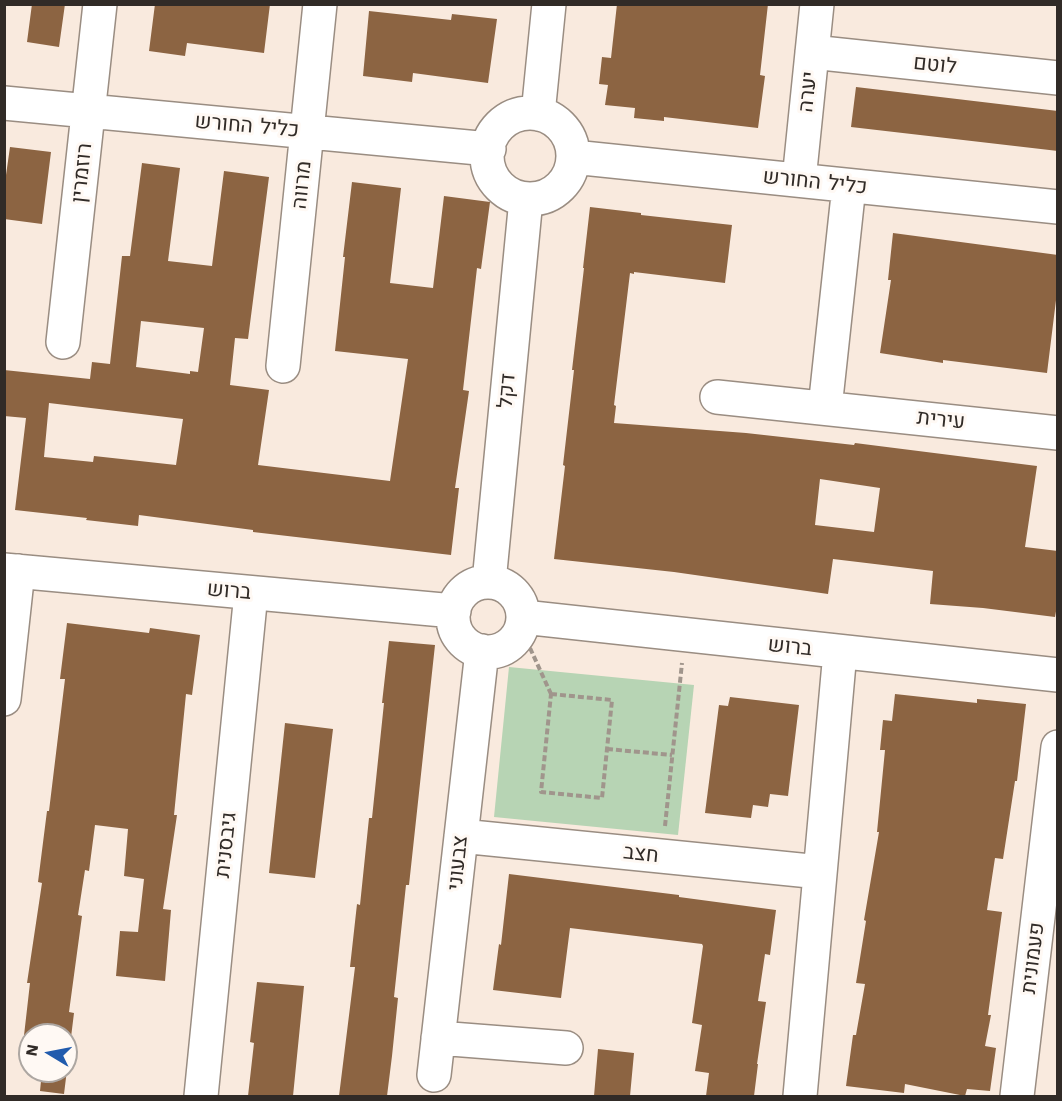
<!DOCTYPE html>
<html>
<head>
<meta charset="utf-8">
<style>
	body { margin:0 }
	#map { position:relative; width:1062px; height:1101px; overflow:hidden; background:#f9eade; font-family:"Work Sans",sans-serif }
	canvas { display:block }
	.frame { position:absolute; inset:0; border:6px solid #312b27; pointer-events:none }
	.north { position:absolute; left:18px; top:1023px; width:60px; height:60px; box-sizing:border-box; background:#fff9f4; border:2px solid #ada7a2; border-radius:50%; rotate:280deg; font-size:16px; font-weight:700; line-height:24px; text-align:center; color:#312b27 }
	.north::after { content:''; display:block; margin:auto; width:21px; height:27px; background:#215bad; clip-path:polygon(50% 0,100% 100%,50% 72%,0 100%) }
</style>
</head>
<body>
<div id="map">
<canvas width="1062" height="1101"></canvas>
<div class="frame"></div>
<div class="north">N</div>
</div>
<script>
const c = document.querySelector('canvas').getContext('2d');
c.lineJoin = 'round';
function fillPath(path, color) { c.fillStyle = color; c.fill(path, 'evenodd'); }
const toPath = rows => new Path2D(rows.map(r => 'M' + r).join(''));
function strokePath(path, color, width, dash) { c.strokeStyle = color; c.lineWidth = width; c.lineCap = dash ? 'butt' : 'round'; c.setLineDash(dash || []); c.stroke(path); }
function write(font, color, halo, rows, align = 'center') {
  c.font = font + ' "Work Sans",Heebo,sans-serif'; c.lineWidth = 6; c.setLineDash([]); c.textBaseline = 'middle'; c.strokeStyle = halo; c.fillStyle = color; for (const [text, x, y, turn = 0] of rows) {
    c.save(); c.translate(x, y); c.rotate((+turn || 0) * Math.PI / 180); c.textAlign = isNaN(turn) ? turn : align; if (halo) c.strokeText(text, 0, 0); c.fillText(text, 0, 0); c.restore();
  }
}
const green = toPath([
	[509,667,694,685,678,835,494,817]
]);
const building = toPath([
	[32,4,65,4,59,47,27,42],
	[155,4,270,4,264,53,187,43,185,56,149,51],
	[617,4,768,4,760,75,765,76,758,128,664,117,664,121,634,118,635,108,605,105,608,85,599,84,602,57,611,58],
	[369,11,451,20,452,14,497,19,488,83,413,73,412,82,363,76],
	[856,87,1058,111,1058,151,851,127],
	[10,147,51,152,42,224,4,219,4,189],
	[142,163,180,168,168,261,212,266,224,171,269,177,248,339,235,338,230,385,269,390,258,465,390,481,408,359,335,351,345,257,343,257,352,182,401,188,390,283,433,288,444,196,490,202,481,269,477,268,463,390,469,391,455,488,459,488,451,555,253,532,253,530,139,515,138,526,86,520,87,518,15,510,26,418,4,416,4,370,90,379,92,362,110,364,122,256,130,256],
	[141,321,204,328,198,372,190,371,190,374,136,367],
	[49,403,183,419,176,465,94,456,93,462,44,457],
	[590,207,641,213,641,215,732,225,725,283,634,272,634,274,630,273,614,405,616,406,614,423,746,433,854,445,855,443,1037,466,1025,547,1058,551,1058,600,1055,617,983,608,930,604,933,571,833,559,828,594,674,572,554,559,565,466,563,465,574,370,572,370,584,268,583,268],
	[820,479,880,488,874,532,815,525],
	[893,233,1058,255,1058,284,1047,373,943,360,943,363,880,353,891,280,888,280],
	[67,623,149,633,150,628,200,635,192,695,186,694,174,815,177,815,163,909,171,910,165,981,116,976,120,931,138,932,144,879,124,876,128,829,95,825,89,871,85,870,78,915,82,916,69,1012,74,1013,64,1094,40,1091,42,1071,66,1071,66,1035,30,1035,30,1054,22,1053,30,983,27,983,42,883,38,882,47,811,49,811,65,679,60,679],
	[389,641,435,645,409,885,406,885,394,997,398,998,392,1056,387,1096,339,1096,355,967,350,967,357,904,360,905,369,818,372,818,384,703,382,703],
	[895,694,977,703,977,699,1026,704,1017,781,1015,781,1003,859,995,858,987,910,1002,912,988,1015,991,1015,985,1046,996,1048,990,1091,967,1089,965,1096,905,1084,904,1093,846,1086,853,1035,856,1035,865,984,856,983,866,921,864,920,879,832,877,832,885,750,880,750,883,720,892,721],
	[730,697,799,705,788,796,770,794,768,807,753,805,751,818,705,813,719,705,728,706],
	[285,723,333,729,315,878,269,873],
	[509,874,679,895,679,897,776,910,770,955,765,954,758,1001,766,1002,757,1064,758,1064,754,1096,706,1096,709,1073,695,1071,702,1025,692,1023,703,946,702,944,570,928,561,998,493,990,499,944,501,945],
	[257,982,304,986,293,1096,248,1096,254,1043,250,1042],
	[598,1049,634,1053,630,1096,594,1096]
]);
const path = toPath([
	[530,648,551,694],
	[551,694,612,700,602,798,541,792,551,694],
	[607,749,672,755],
	[665,826,682,663]
]);
const minor = toPath([
	[812,52,1058,78],
	[4,103,489,149],
	'487 156a43 43 0 1 1 86 0a43 43 0 1 1-86 0Z',
	[538,114,549,4],
	[573,157,1058,207],
	[799,180,817,4],
	[63,342,100,4],
	[283,366,320,4],
	[717,397,1058,433],
	[825,408,849,186],
	[4,570,454,611],
	[489,582,526,199],
	'453 617a35 35 0 1 1 70 0a35 35 0 1 1-70 0Z',
	[523,617,1058,675],
	[4,699,18,571],
	[461,836,820,872],
	[438,1038,566,1048],
	[434,1075,482,651],
	[201,1096,251,593],
	[800,1096,840,652],
	[1017,1096,1058,747]
]);
const streetNames = [
	["לוטם",935,65,6],
	["יערה",808,92,-84],
	["כליל החורש",247,126,5],
	["רוזמרין",82,173,-84],
	["כליל החורש",815,182,6],
	["מרווה",302,185,-84],
	["דקל",507,391,-85],
	["עירית",941,420,6],
	["ברוש",229,591,5],
	["ברוש",790,647,6],
	["גיבסנית",226,845,-84],
	["חצב",641,854,6],
	["צבעוני",458,863,-84],
	["פעמונית",1033,958,-83]
];
fillPath(green, '#b7d4b4');
fillPath(building, '#8c6442');
strokePath(minor, '#9a8d82', 36);
strokePath(path, '#a0958c', 4, [6, 3]);
strokePath(minor, '#fff', 33);
write('21px', '#312b27', '#fff9f4', streetNames);
</script>
</body>
</html>
